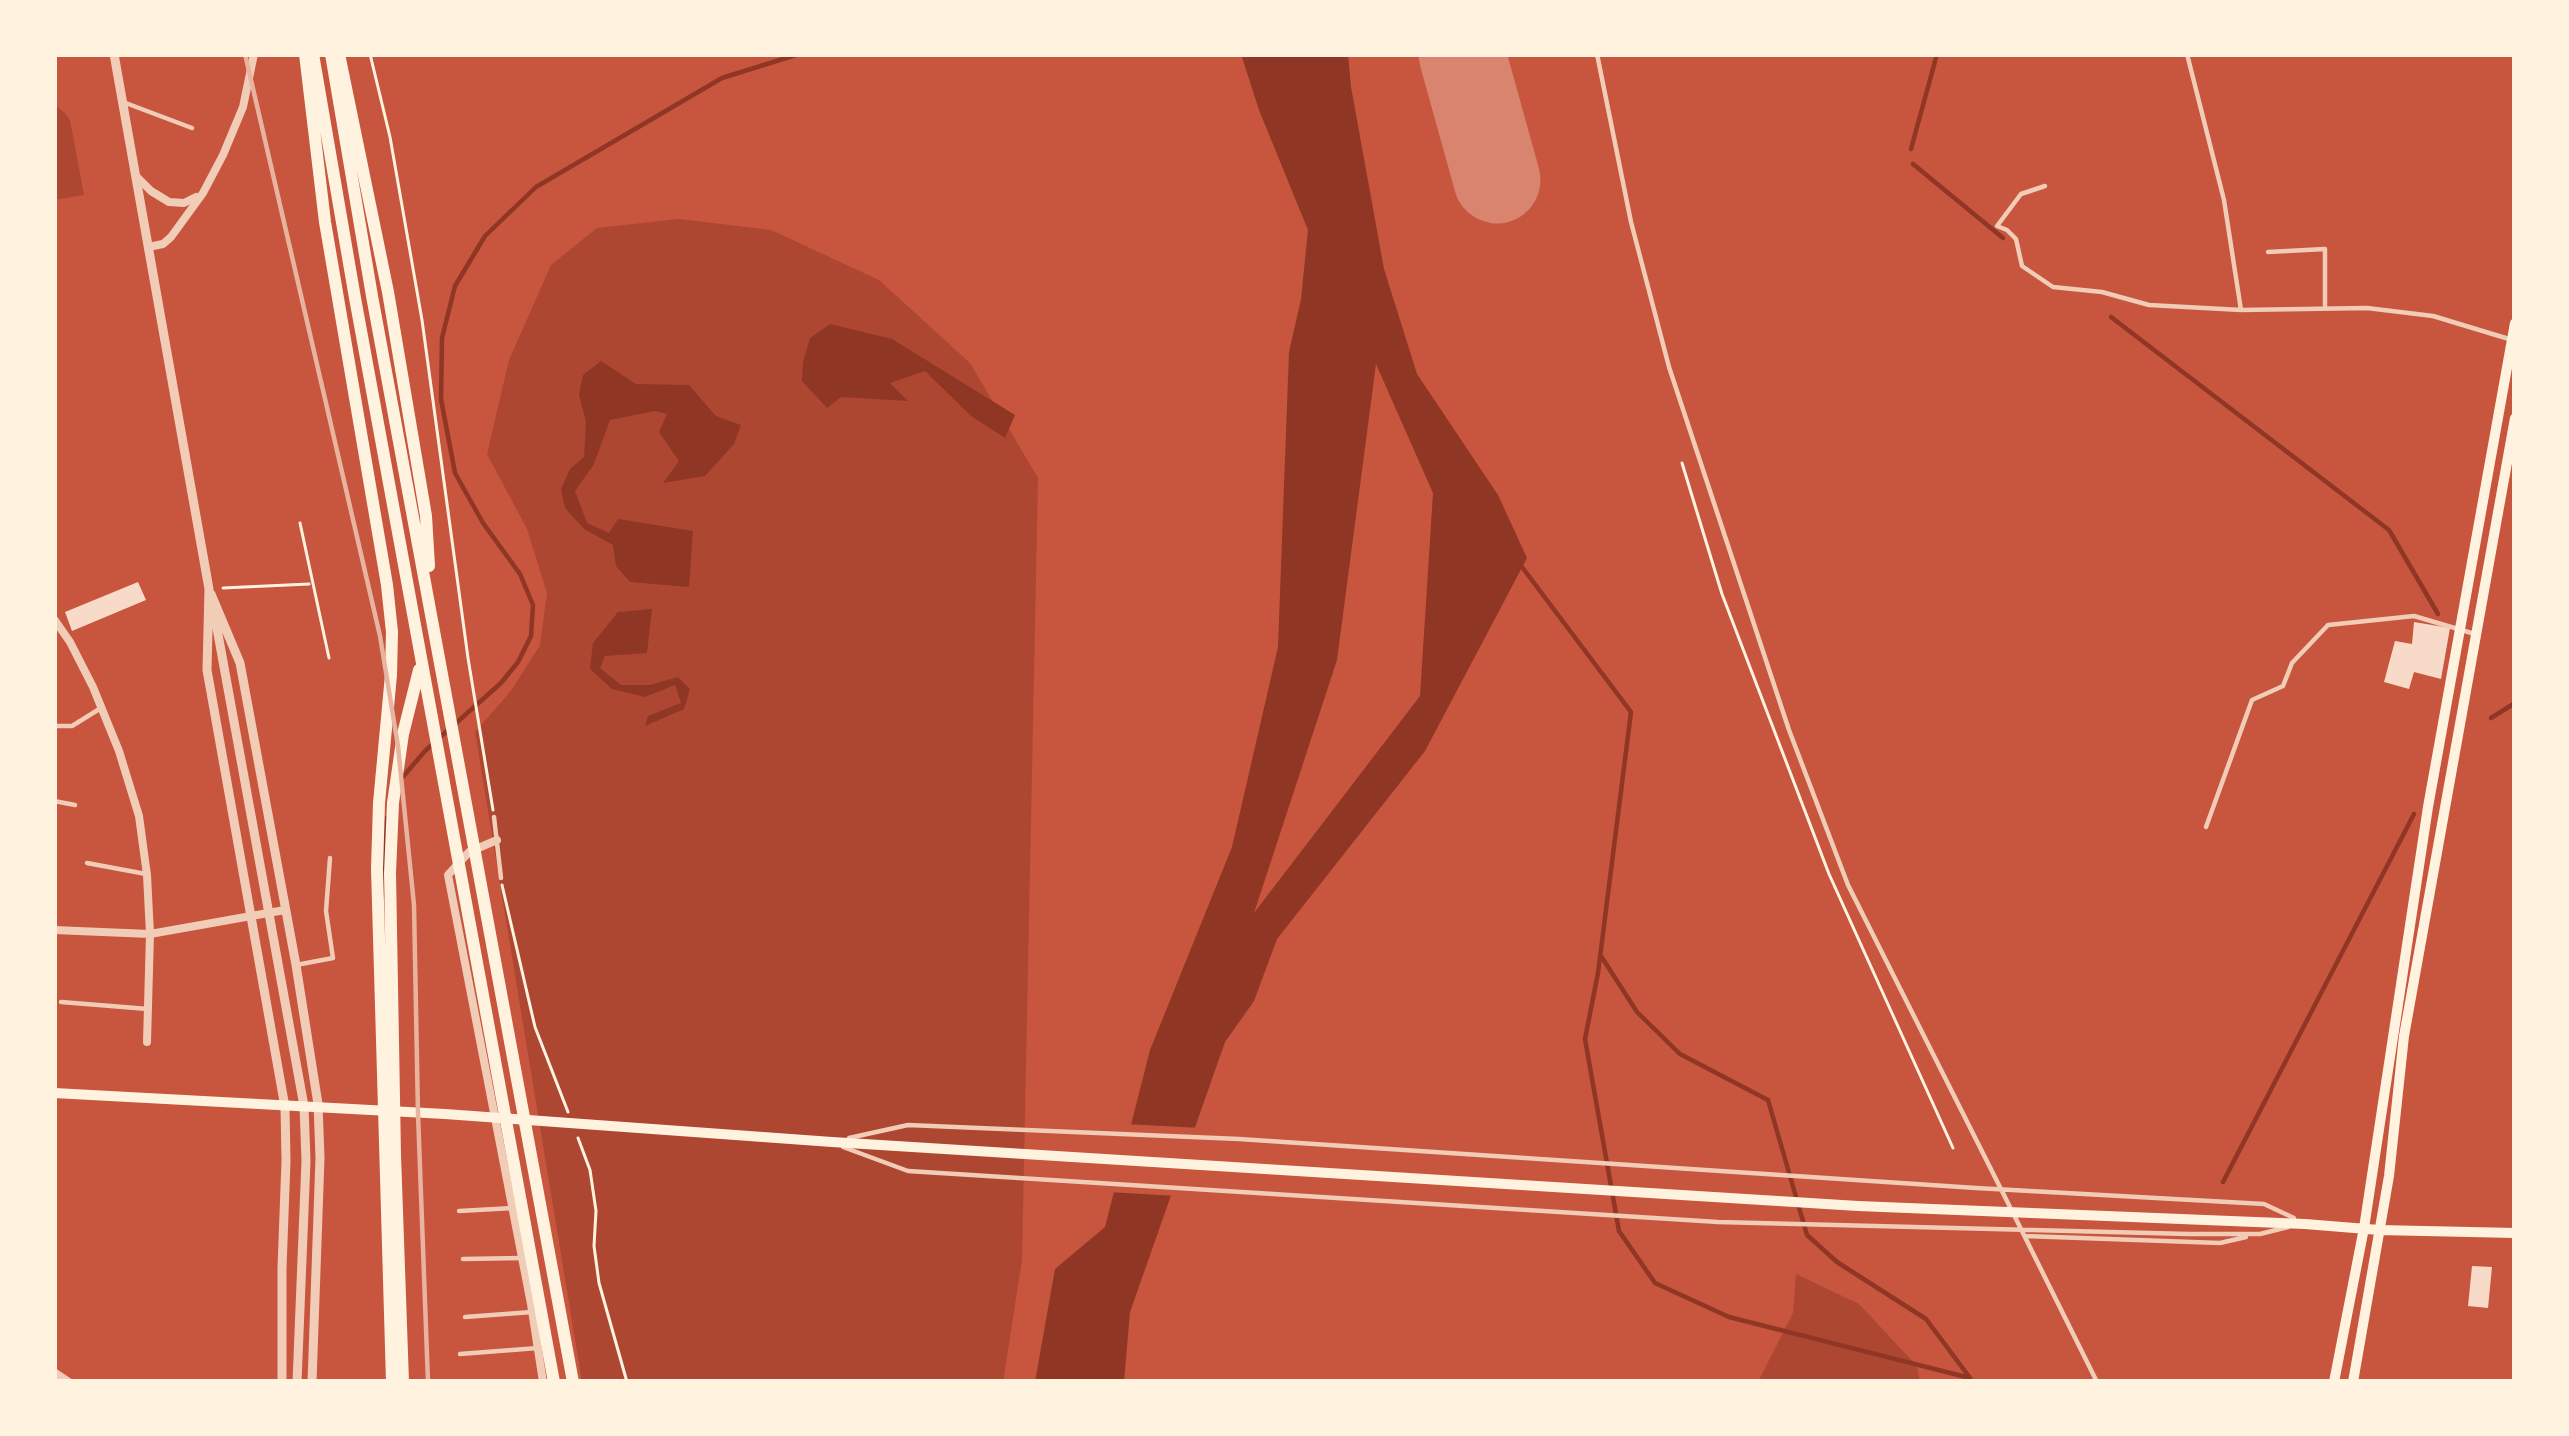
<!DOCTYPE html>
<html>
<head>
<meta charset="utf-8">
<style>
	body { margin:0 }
	#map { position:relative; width:2569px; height:1436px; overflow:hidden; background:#c8553d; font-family:Cabin,sans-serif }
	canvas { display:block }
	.frame { position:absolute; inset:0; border:57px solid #fff3e0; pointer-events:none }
</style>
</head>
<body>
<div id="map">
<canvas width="2569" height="1436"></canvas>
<div class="frame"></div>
</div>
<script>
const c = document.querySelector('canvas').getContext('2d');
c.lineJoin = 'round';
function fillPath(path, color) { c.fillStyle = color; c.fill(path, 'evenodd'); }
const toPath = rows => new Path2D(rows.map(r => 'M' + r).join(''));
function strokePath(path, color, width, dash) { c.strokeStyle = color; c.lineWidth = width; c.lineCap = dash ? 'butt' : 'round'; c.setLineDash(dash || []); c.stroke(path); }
const green = toPath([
	[54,104,65,113,70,120,84,195,54,200],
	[679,219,771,230,879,280,970,363,1038,478,1022,1260,1003,1382,582,1382,475,732,511,691,540,645,547,593,527,529,487,454,509,360,551,265,597,228],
	[1796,1274,1859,1304,1917,1366,1920,1382,1758,1382,1793,1313]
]);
const water = toPath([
	[1241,54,1348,54,1351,87,1384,269,1417,374,1498,495,1527,558,1425,751,1277,939,1254,1001,1225,1042,1130,1312,1124,1382,1035,1382,1055,1269,1105,1227,1150,1050,1232,847,1278,647,1289,352,1301,299,1308,230,1259,110],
	[1376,364,1433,493,1420,696,1254,913,1337,660],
	[830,324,892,339,1015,415,1005,438,971,416,925,371,890,383,908,401,841,397,827,408,802,381,803,362,810,338],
	[601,361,636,384,689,385,716,416,741,425,734,444,705,476,663,483,679,461,659,432,667,414,655,411,610,420,594,464,575,491,587,523,609,533,618,519,693,531,689,587,630,582,616,566,613,545,584,529,565,508,561,489,570,469,584,457,586,422,579,395,583,375],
	[652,609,647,653,605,656,600,668,621,685,650,685,678,677,690,689,684,709,645,726,648,716,681,703,675,685,645,697,612,689,590,669,593,643,618,612]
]);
const pier = toPath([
	[1125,1124,1201,1128,1177,1196,1108,1192]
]);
const stream = toPath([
	[1911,149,1937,54],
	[1913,164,2003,238],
	[2111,317,2389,530,2438,614],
	[1522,567,1631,712,1598,973,1585,1039,1619,1231,1655,1283,1729,1317,1970,1378,1971,1382],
	[2491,718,2515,703],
	[455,724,501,683,518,662,531,636,533,605,520,574,483,523,455,473,441,399,442,338,455,286,485,236,536,187,722,78,799,54],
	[401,779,425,751,447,731],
	[384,896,387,818],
	[1601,956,1637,1012,1680,1054,1768,1100,1807,1235,1837,1262,1926,1319,1970,1378],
	[2223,1182,2414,814]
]);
const runway = toPath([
	[1462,54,1497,180]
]);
const building = toPath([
	[138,582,146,600,72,631,65,612],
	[2414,622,2450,628,2441,679,2414,672,2409,689,2384,682,2395,641,2412,644],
	[2472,1266,2492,1267,2488,1308,2468,1306]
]);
const path = toPath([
	[370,54,390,137,422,320,468,658,493,810],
	[1682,463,1722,594,1829,874,1953,1148],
	[300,523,329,658],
	[223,588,309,584],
	[502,885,535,1027,568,1112],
	[578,1138,590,1170,596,1211,594,1246,599,1283,627,1382]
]);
const service = toPath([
	[1597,54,1631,222,1669,367,1789,730,1848,885,2010,1207],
	[2187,54,2224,200,2241,310],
	[123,102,192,128],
	[2045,186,2021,194,1997,226,2007,230,2016,239,2022,266,2053,287,2102,292,2149,305,2241,310,2367,308,2433,316,2509,339],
	[2268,252,2325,249,2325,307],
	[54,726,72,726,101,708],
	[54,801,75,805],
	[494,817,501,878],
	[2206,827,2252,700,2283,686,2292,663,2328,625,2414,616,2475,634],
	[87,863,146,874],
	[296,965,333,958,326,911,330,858],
	[61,1002,148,1009],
	[849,1138,908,1125,1239,1139,1976,1188,2264,1204,2294,1218],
	[843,1147,908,1171,1718,1222,2189,1234,2260,1234,2288,1227],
	[459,1211,513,1208],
	[2015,1217,2097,1382],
	[2025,1236,2220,1243,2246,1237],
	[463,1259,522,1258],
	[465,1317,532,1312],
	[460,1354,538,1348]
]);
const minor = toPath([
	[138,178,151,191,169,202,184,203,196,197],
	[148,247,163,244,171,237,203,193,223,155,243,107,254,54],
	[54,619,70,642,93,687,119,751,139,816,147,875,150,934,147,1042],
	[497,840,469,852,448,875,531,1304,543,1382],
	[54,930,150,934,285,910],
	[54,1372,69,1382]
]);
const tertiary = toPath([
	[114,54,209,589,207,670,285,1107,286,1161,282,1268,282,1382],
	[211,594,240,663,296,965,318,1104,320,1158,312,1382],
	[214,612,304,1106,306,1161,297,1382]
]);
const secondary = toPath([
	[54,1093,445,1114,832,1142,1858,1206,2305,1224,2379,1230,2515,1233],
	[2334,1382,2364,1228,2428,807,2515,323],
	[2353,1382,2389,1176,2404,1036,2515,418]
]);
const trunk = toPath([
	[305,54,325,222,387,585,392,632,391,675,379,803,377,869,392,1382],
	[313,54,355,298,554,1382],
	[331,54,372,296,573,1382],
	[339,54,388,292,426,516,429,566],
	[403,1382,395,1155,390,873,393,803,403,734,419,670]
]);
const rail = toPath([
	[245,54,380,636,398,746,414,905,418,1114,428,1382]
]);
fillPath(green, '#ae4732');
fillPath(water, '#8f3625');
fillPath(pier, '#c8553d');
strokePath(stream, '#8f3625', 4.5);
strokePath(runway, '#d8846e', 87);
fillPath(building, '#f7dbc8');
strokePath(path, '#fff3e0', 3);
strokePath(service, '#f1ccb7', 4.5);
strokePath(minor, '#f1ccb7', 8);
strokePath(tertiary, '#f1ccb7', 9);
strokePath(secondary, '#fff3e0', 10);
strokePath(trunk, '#fff3e0', 12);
strokePath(rail, '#e9b49f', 4.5);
</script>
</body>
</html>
